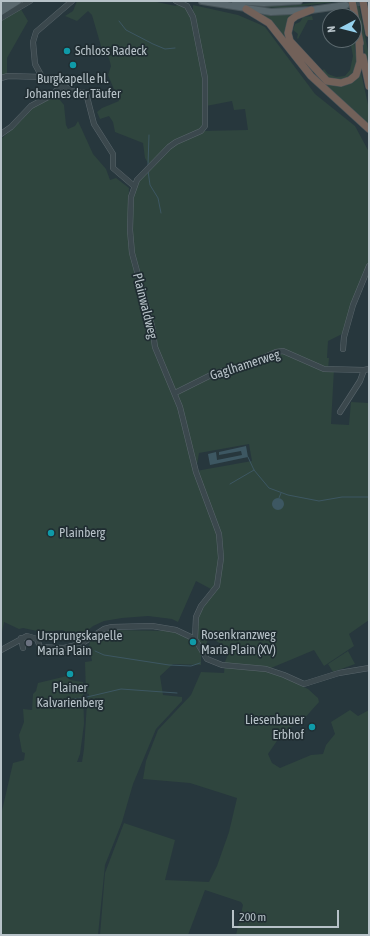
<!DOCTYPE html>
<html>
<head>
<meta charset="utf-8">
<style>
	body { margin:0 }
	#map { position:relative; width:370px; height:936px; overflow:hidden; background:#27373d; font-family:"Asap Condensed",sans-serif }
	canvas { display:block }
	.frame { position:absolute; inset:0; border:2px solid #b7c2c8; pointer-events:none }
	.north { position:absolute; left:322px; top:8px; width:40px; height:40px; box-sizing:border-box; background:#202d32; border:1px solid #5c696e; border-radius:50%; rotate:263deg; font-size:11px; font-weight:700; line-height:16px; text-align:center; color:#b7c2c8 }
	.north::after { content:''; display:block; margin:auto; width:14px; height:18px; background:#96d2ee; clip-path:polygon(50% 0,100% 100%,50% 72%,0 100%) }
	.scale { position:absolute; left:232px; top:910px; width:107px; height:18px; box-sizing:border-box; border:2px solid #b7c2c8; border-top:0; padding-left:5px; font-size:12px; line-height:14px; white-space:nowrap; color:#b7c2c8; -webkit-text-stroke:3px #202d32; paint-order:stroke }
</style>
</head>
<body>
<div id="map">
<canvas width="370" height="936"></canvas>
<div class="frame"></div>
<div class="north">N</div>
<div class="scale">200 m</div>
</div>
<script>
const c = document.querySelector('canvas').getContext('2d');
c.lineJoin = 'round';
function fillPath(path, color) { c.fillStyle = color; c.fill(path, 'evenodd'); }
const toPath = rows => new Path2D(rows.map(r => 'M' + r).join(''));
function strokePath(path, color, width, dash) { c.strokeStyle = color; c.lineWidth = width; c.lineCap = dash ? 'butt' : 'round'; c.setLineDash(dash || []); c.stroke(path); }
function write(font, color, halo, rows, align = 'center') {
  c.font = font + ' "Asap Condensed",sans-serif'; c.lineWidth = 3.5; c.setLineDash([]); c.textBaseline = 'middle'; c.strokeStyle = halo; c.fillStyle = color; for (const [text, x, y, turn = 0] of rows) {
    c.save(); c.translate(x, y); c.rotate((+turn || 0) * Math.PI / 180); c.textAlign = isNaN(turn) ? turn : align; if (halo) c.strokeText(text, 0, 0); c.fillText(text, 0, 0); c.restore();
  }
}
const green = toPath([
	[77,1,152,1,176,6,179,2,193,14,193,5,238,15,259,24,265,27,315,94,355,126,369,152,369,265,363,273,342,334,328,341,327,358,329,358,328,369,334,369,331,424,349,425,351,402,369,403,369,620,349,634,354,646,324,666,314,650,271,668,282,676,308,689,318,698,319,702,302,721,283,732,268,754,272,763,280,768,311,755,323,754,326,745,335,734,331,722,350,710,358,716,369,710,369,935,236,935,243,905,241,902,205,890,188,935,100,935,105,873,124,823,175,840,165,880,209,882,217,866,229,832,237,798,190,783,143,779,146,761,158,730,191,695,201,672,224,673,225,662,230,649,209,637,204,650,199,642,197,633,197,621,202,609,216,587,211,589,196,581,178,622,172,619,148,616,122,618,104,621,93,626,80,637,63,641,66,634,63,630,42,632,23,628,19,629,4,622,1,637,1,139,15,127,33,108,56,95,64,105,66,125,68,129,75,126,78,121,93,154,106,169,110,180,116,178,129,188,128,219,130,228,131,205,138,182,155,165,148,163,145,158,143,143,115,132,113,122,109,116,100,119,97,112,102,108,119,101,108,75,111,66,109,58,103,53,92,15,88,11,77,21,65,16,73,11],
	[232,101,234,110,245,109,248,130,202,131,206,106],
	[249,444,252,461,196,471,199,453],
	[326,1,342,1,287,8,254,7,255,6,287,6],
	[354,1,358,1,369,56,369,74],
	[19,6,28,21,7,58,7,74,1,78,1,18],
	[261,15,295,15,292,17,290,44,313,72,323,81,340,85,360,68,369,109,369,127,331,93],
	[312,16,313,20,308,20,298,39,297,38,298,34,293,30,295,24,300,22,303,17],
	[354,39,357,62,354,72,342,81,329,79,322,71,324,69,328,74,336,77,345,76,350,70,353,56,350,40],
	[113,630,172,631,183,635,192,641,201,654,201,665,173,664,160,676,163,695,182,697,182,701,156,729,133,784,122,822,105,865,98,935,1,935,1,815,13,763,24,760,25,753,22,752,19,735,24,722,23,709,32,710,33,694,36,691,38,683,67,676,70,680,83,682,84,724,80,754,77,762,82,762,84,749,87,703,89,694,86,693,85,662,92,661,89,646,90,642,103,632],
	[348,651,355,664,333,672,328,664]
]);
const water = toPath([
	[246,446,248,457,210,465,208,454,216,452,217,460,242,455,241,451,219,455,219,452],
	'272 504a6 6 0 1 1 12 0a6 6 0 1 1-12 0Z'
]);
const stream = toPath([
	[119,21,126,30,153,44,165,49,175,48],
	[148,165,149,135],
	[148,171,150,185,158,198,161,213],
	[248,457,254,470,269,488,288,495,319,501,342,497,369,497],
	[230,484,254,470],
	[279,498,281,493],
	[95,651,104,655,169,665,191,666,200,663],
	[87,697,121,689,177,693],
	[73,699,82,698]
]);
const majorTunnel = toPath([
	[348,5,369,1]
]);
const minor = toPath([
	[72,1,36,32,33,42,35,64,42,77,59,82,71,91,86,93,94,124,113,154,113,168,134,186],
	[176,1,187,6,193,17,205,78,205,126,201,131,176,142,169,147,137,180,131,197,130,230,132,253,152,326,155,347,180,407,196,472,219,534,221,558,217,586,201,606,196,617,195,639],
	[1,18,30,1],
	[1,78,8,76,42,77],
	[1,134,11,127,31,106,48,97,64,85],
	[343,349,344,337,353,305,369,266],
	[175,393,213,374,250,364,276,352,283,351,324,369,364,370,369,369],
	[340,412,360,381,364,370],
	[21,638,23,648],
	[1,650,27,636,37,639,40,647,64,648,81,644,104,629,112,627,152,626,176,630,195,639,207,659,222,665,266,669,284,675,304,684,339,673,369,668]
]);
const major = toPath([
	[202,1,271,12,311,10,346,5],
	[235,1,264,3,299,1],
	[1,6,8,1],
	[1,12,18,1]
]);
const highway = toPath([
	[352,1,360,43],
	[363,1,369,33],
	[246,9,269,23,311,76,369,129],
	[311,10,296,16,291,20,288,33,290,41,327,81,341,83,350,80,356,75,360,62,359,39],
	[363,57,369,86]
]);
const markers = [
	[67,51,4,"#0f9aa8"],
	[73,65,4,"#0f9aa8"],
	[51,533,4,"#0f9aa8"],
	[193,642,4,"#0f9aa8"],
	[29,643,4,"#6b7280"],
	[70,674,4,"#0f9aa8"],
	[312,727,4,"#0f9aa8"]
];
const poiNames = [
	["Schloss Radeck",75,51],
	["Burgkapelle hl.",73,79,"center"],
	["Johannes der Täufer",73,94,"center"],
	["Plainberg",59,533],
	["Rosenkranzweg",201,635],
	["Maria Plain (XV)",201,650],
	["Ursprungskapelle",37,636],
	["Maria Plain",37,651],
	["Plainer",70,688,"center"],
	["Kalvarienberg",70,703,"center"],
	["Liesenbauer",304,720,"right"],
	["Erbhof",304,735,"right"]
];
const streetNames = [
	["Plainwaldweg",145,306,76],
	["Gaglhamerweg",245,365,-18]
];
fillPath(green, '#2f453e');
fillPath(water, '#3d5762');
strokePath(stream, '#3d5762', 1);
strokePath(majorTunnel, '#3d4c52', 6, [6, 3]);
strokePath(minor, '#59656b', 6);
strokePath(major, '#475459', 8);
strokePath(highway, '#465258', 8);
strokePath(minor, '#3b484d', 5);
strokePath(major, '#59676d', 6);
strokePath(highway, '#726159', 7);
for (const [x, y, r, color] of markers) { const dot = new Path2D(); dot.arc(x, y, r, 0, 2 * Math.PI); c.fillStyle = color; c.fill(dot); strokePath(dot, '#202d32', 1.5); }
write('13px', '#b7c2c8', '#202d32', poiNames, 'left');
write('13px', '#b7c2c8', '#202d32', streetNames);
</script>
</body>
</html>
